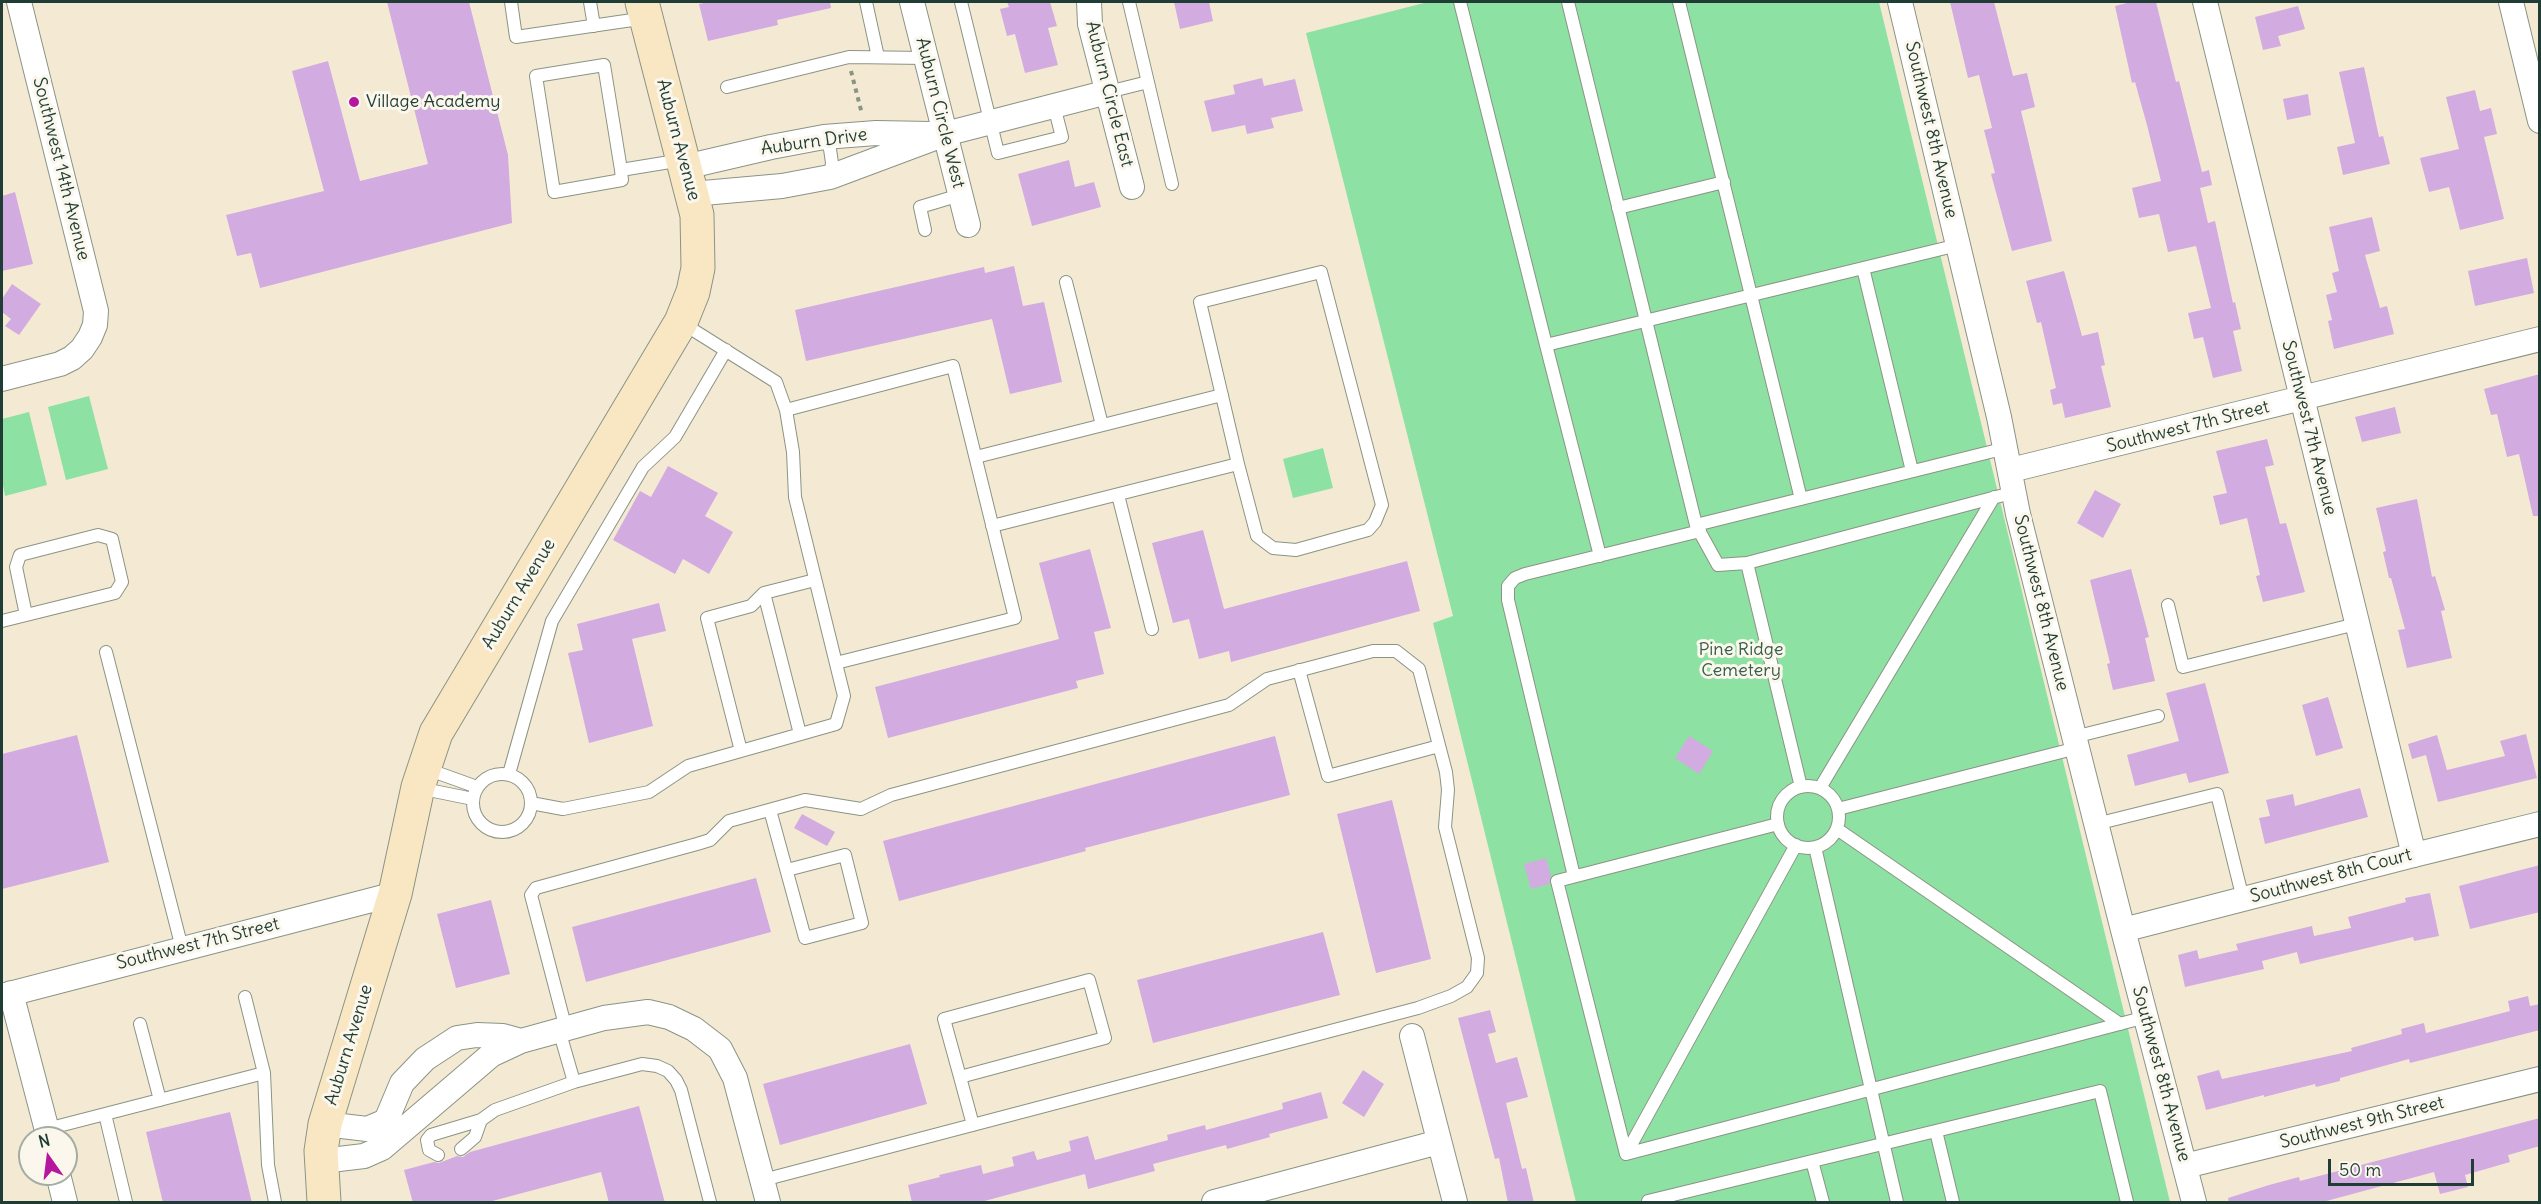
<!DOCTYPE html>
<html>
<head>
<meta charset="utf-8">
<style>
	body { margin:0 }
	#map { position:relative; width:2541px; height:1204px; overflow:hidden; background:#f4ead4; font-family:Delius,sans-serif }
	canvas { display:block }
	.frame { position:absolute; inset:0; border:3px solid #1f3d34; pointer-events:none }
	.north { position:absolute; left:18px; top:1126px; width:60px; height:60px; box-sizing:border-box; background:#fbf7ec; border:2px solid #a3ada2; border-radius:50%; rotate:346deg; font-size:16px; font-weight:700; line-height:24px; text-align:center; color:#1f3d34 }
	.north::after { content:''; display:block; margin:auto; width:21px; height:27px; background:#b5179e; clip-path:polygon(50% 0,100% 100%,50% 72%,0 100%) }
	.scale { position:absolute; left:2328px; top:1159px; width:146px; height:27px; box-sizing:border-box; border:3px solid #1f3d34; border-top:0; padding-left:8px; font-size:18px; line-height:21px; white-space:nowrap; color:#1f3d34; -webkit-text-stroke:4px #fbf7ec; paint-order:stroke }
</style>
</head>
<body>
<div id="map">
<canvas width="2541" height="1204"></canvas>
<div class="frame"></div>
<div class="north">N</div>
<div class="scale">50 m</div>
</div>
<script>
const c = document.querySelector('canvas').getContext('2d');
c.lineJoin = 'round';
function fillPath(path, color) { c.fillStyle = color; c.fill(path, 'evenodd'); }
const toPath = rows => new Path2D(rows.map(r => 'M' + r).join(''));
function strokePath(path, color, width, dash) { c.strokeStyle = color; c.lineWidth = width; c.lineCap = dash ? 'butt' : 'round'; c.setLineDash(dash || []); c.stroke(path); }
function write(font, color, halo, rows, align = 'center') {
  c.font = font + ' Delius,sans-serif'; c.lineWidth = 6; c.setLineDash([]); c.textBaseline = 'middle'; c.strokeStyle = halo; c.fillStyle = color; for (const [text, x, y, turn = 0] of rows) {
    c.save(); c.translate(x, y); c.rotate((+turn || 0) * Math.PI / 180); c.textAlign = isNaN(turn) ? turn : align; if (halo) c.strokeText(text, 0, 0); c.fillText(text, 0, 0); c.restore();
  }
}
const green = toPath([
	[1428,2,1879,2,2170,1202,1576,1202,1433,623,1453,616,1306,33],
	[89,396,108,469,66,480,48,407],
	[29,412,47,485,5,496,2,480,2,419],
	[1323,448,1333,488,1293,498,1283,459]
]);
const building = toPath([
	[387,2,469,2,508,155,512,223,260,288,251,253,237,256,226,215,324,191,292,71,328,61,360,181,428,164],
	[708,2,830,2,831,8,777,20,778,25,708,41,699,4],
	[1007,2,1050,2,1057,26,1048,28,1058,65,1025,73,1015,34,1007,36,1000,9,1009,7],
	[1174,2,1209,2,1213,21,1180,29],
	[1950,2,1994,2,2013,76,2027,73,2035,107,2021,111,2052,241,2012,251,1991,174,1995,173,1984,130,1992,128,1979,75,1968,78],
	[2131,2,2156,2,2176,82,2179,81,2202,172,2209,170,2212,185,2200,188,2208,223,2215,221,2233,303,2235,302,2241,329,2233,331,2242,371,2213,378,2203,337,2194,339,2188,313,2211,308,2196,246,2168,252,2159,214,2139,218,2132,188,2161,181,2147,125,2135,82,2132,83,2115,6],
	[2298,6,2305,29,2278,36,2281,46,2263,50,2255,17],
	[2364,67,2379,137,2383,136,2390,164,2343,175,2337,147,2355,143,2339,72],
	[1262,78,1264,86,1295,79,1303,111,1271,118,1274,128,1247,134,1245,125,1212,132,1204,101,1235,94,1233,85],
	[2475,90,2480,111,2491,108,2497,134,2484,137,2504,219,2460,230,2449,187,2429,192,2420,158,2459,149,2446,97],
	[2308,94,2311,115,2287,120,2283,99],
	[1069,160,1075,187,1094,182,1101,207,1032,226,1018,174],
	[15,192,33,264,2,271,2,196],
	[2372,217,2380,251,2365,255,2380,308,2387,306,2394,334,2334,349,2328,321,2332,320,2326,295,2337,292,2332,273,2339,271,2329,227],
	[2527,258,2534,293,2475,306,2468,271],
	[1014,266,1023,306,1044,302,1062,382,1010,394,992,319,806,361,795,310,984,267,985,273],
	[2064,271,2082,336,2098,332,2105,365,2101,366,2111,407,2065,418,2062,403,2053,405,2050,390,2056,388,2041,322,2037,323,2026,281],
	[12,284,41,304,19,335,5,326,11,319,2,312,2,299],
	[2540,374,2540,516,2533,516,2519,454,2507,457,2497,414,2491,415,2484,389],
	[2395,407,2401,433,2362,442,2355,417],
	[2267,439,2274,465,2265,467,2280,524,2286,523,2305,592,2263,602,2256,576,2260,575,2247,518,2220,525,2213,496,2227,493,2216,451],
	[668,466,718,493,705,516,733,532,709,574,683,559,675,574,613,540,640,491,651,497],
	[2095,490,2121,504,2103,538,2077,523],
	[2417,499,2432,577,2435,576,2445,610,2441,611,2452,658,2407,668,2398,630,2405,629,2391,578,2389,578,2383,552,2386,551,2376,508],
	[1203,530,1224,609,1407,561,1420,611,1231,662,1229,651,1199,659,1189,619,1173,623,1152,543],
	[1090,549,1111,628,1094,632,1104,674,1076,681,1078,688,888,738,875,687,1059,639,1039,563],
	[2131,569,2149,637,2145,638,2155,681,2113,690,2107,664,2110,663,2090,580],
	[659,603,666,631,632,639,653,726,589,743,568,653,583,650,577,624],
	[2205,683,2229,773,2189,783,2186,773,2135,786,2127,755,2179,741,2166,693],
	[2328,697,2343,748,2316,756,2302,705],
	[2526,734,2537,778,2438,802,2426,755,2412,759,2408,744,2437,735,2447,770,2505,756,2500,741],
	[77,735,109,862,2,889,2,754],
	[1275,736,1290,795,1085,848,1086,851,899,901,883,841],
	[1689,736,1713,751,1699,774,1675,758],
	[2360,788,2368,817,2265,844,2259,818,2270,816,2266,800,2293,794,2295,806],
	[1392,800,1431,959,1376,973,1337,814],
	[802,814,835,832,827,846,794,828],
	[1546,858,1551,876,1549,884,1531,889,1524,864],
	[2540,865,2540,912,2470,929,2459,886],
	[756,878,771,932,586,982,572,927],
	[2430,893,2439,936,2414,941,2413,937,2300,964,2297,952,2262,961,2264,969,2185,987,2178,955,2197,950,2199,959,2238,950,2236,944,2312,926,2314,936,2351,928,2348,917,2406,902,2405,898],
	[491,900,510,974,456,988,437,914],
	[1323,932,1340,995,1153,1043,1137,980],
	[2528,996,2530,1006,2540,1004,2540,1030,2410,1063,2409,1059,2340,1078,2340,1081,2316,1087,2315,1084,2264,1097,2264,1095,2206,1110,2197,1076,2219,1070,2222,1079,2352,1051,2351,1048,2402,1034,2401,1029,2424,1023,2426,1033,2510,1011,2508,1001],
	[1490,1010,1496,1032,1488,1034,1496,1063,1517,1057,1528,1097,1506,1103,1522,1169,1526,1168,1534,1203,1508,1203,1499,1158,1495,1159,1458,1018],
	[910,1044,927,1104,780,1145,763,1084],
	[1363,1070,1384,1084,1364,1117,1342,1103],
	[1321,1092,1328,1118,1269,1134,1270,1137,1227,1149,1226,1145,1153,1164,1155,1171,1088,1189,1085,1174,977,1203,912,1203,908,1185,940,1177,939,1175,981,1165,983,1174,1014,1166,1012,1157,1034,1151,1037,1160,1071,1151,1069,1141,1088,1136,1095,1160,1168,1140,1167,1135,1205,1125,1206,1130,1283,1109,1282,1103],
	[639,1106,665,1203,609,1203,601,1172,485,1203,413,1203,404,1170,434,1162,439,1163,457,1156,463,1157,470,1152],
	[230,1112,252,1203,163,1203,146,1132],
	[2540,1118,2540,1146,2508,1155,2510,1162,2465,1175,2468,1187,2440,1194,2434,1172,2319,1203,2229,1203,2228,1198,2269,1185,2299,1177,2300,1181]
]);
const path = toPath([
	[851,71,862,114]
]);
const lane = toPath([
	[511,2,516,37,646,18],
	[590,2,594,26],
	[866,2,878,57],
	[961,2,998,153,1062,137,1054,106],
	[1129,2,1172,184],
	[1460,2,1546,345,1958,245],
	[1568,2,1696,525,2006,448],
	[1679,2,1801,499],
	[727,87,849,57,926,58],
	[1108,92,1148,82],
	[824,137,830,149,832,163,830,177],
	[621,170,622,180,554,192,536,76,604,65,621,170,682,160],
	[1618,208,1724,182],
	[925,230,920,207,960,195],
	[1863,268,1912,471],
	[1321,272,1382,505,1375,522,1368,530,1296,550,1273,548,1257,536,1238,464,1200,302,1321,272],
	[1066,282,1102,425],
	[1546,345,1600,556],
	[786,410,953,366,1015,618,836,663],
	[976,457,1222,395],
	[1118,495,1152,629],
	[992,526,1238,464],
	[1697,527,1718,565,1747,563,2015,492],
	[1747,563,1801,787],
	[764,593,800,734],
	[2168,605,2183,667,2356,624],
	[2,621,115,593,122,582,112,539,98,535,20,555,16,567,26,615],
	[106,652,182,948],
	[1299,670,1328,776,1439,746],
	[2074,737,2158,716],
	[741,751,707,618,751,606,764,593,815,580],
	[424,768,477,787],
	'473 803a29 29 0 1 1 58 0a29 29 0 1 1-58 0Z',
	[509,774,552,621,643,467,675,437,726,350],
	'1777 817a31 31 0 1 1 62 0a31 31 0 1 1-62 0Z',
	[419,788,473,799],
	[1820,788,1994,497],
	[531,803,563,809,649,792,688,766,836,724,844,696,795,497,793,452,786,410,776,382,682,323],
	[1838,809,2077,748],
	[770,810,805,938,862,923,845,855,787,870],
	[1778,824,1557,881,1626,1154,2146,1017],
	[2096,824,2217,794,2243,899],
	[1837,829,2120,1024],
	[1815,847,1897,1202],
	[1574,876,1508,600,1508,586,1515,578,1525,574,1700,531],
	[140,1024,160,1100],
	[566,1029,531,895,536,888,697,844,710,840,729,821,805,800,861,809,891,795,1229,705,1267,679,1373,651,1396,651,1419,669,1446,772,1448,790,1445,827,1478,958,1477,973,1467,987,1451,996,1418,1008,763,1180],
	[559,1030,574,1082,642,1064,657,1066,668,1071,676,1080,681,1090,710,1202],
	[264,1073,268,1165,275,1202],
	[960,1077,1105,1038,1089,980,944,1019,960,1077,973,1125],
	[105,1114,126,1202],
	[481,1120,495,1110,574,1082],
	[47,1129,264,1073,245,997],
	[1936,1131,1953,1202],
	[1626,1154,1796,845],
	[438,1155,429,1150,427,1140,431,1135,481,1120,475,1137,461,1149],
	[1812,1161,1823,1202],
	[1649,1202,1648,1201,2100,1091,2127,1202]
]);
const street = toPath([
	[912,2,968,225],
	[1089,2,1090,24,1132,187],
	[1900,2,1999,417,2018,514,2123,930,2194,1202],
	[2205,2,2414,855],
	[2511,2,2540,121],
	[685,167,771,147,824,137,876,133,931,134],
	[692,194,782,186,830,177,945,134,1108,92],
	[2,379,60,364,72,358,82,349,90,337,95,325,96,311,19,2],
	[2011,470,2540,339],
	[2123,930,2414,855,2540,824],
	[11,993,49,1138],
	[2,996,395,894],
	[1412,1036,1455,1202],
	[521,1041,604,1018,648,1012,669,1017,694,1029,720,1049,735,1078,768,1202],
	[322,1161,364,1156,382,1148,491,1055,521,1041,503,1036,477,1035,457,1038,425,1059,402,1083,386,1121,367,1129,325,1124],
	[2185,1166,2540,1079],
	[58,1174,65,1202],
	[1214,1202,1439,1142]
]);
const secondary = toPath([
	[324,1202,321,1151,325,1124,395,894,418,787,436,733,681,322,693,292,698,268,697,215,642,2]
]);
const markers = [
	[354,102,6,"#b5179e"]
];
const streetNames = [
	["Auburn Circle East",1109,94,76],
	["Auburn Circle West",940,113,76],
	["Southwest 8th Avenue",1931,130,77],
	["Auburn Avenue",678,140,75],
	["Auburn Drive",814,142,-8],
	["Southwest 14th Avenue",61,169,76],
	["Southwest 7th Street",2188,427,-14],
	["Southwest 7th Avenue",2309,428,76],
	["Auburn Avenue",519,594,-59],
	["Southwest 8th Avenue",2041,603,76],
	["Southwest 8th Court",2331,876,-15],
	["Southwest 7th Street",198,944,-14],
	["Auburn Avenue",349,1045,-73],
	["Southwest 8th Avenue",2161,1074,75],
	["Southwest 9th Street",2362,1123,-14]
];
const poiNames = [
	["Village Academy",366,102]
];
const parkNames = [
	["Pine Ridge",1741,650],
	["Cemetery",1741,671]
];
fillPath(green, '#8de1a2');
fillPath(building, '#d2abe1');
strokePath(lane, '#8a9484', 14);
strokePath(street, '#8a9484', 26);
strokePath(secondary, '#8a9484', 35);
strokePath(path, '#8a9484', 4, [4.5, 4.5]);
strokePath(lane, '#fff', 12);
strokePath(street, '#fff', 24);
strokePath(secondary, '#f9e7c3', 33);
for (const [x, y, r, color] of markers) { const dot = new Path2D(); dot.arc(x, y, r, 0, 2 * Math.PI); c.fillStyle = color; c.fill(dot); strokePath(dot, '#fbf7ec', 2); }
write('18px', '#1f3d34', '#fbf7ec', streetNames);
write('18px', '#1f3d34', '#fbf7ec', poiNames, 'left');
write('18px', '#355e4a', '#fbf7ec', parkNames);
</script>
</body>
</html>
